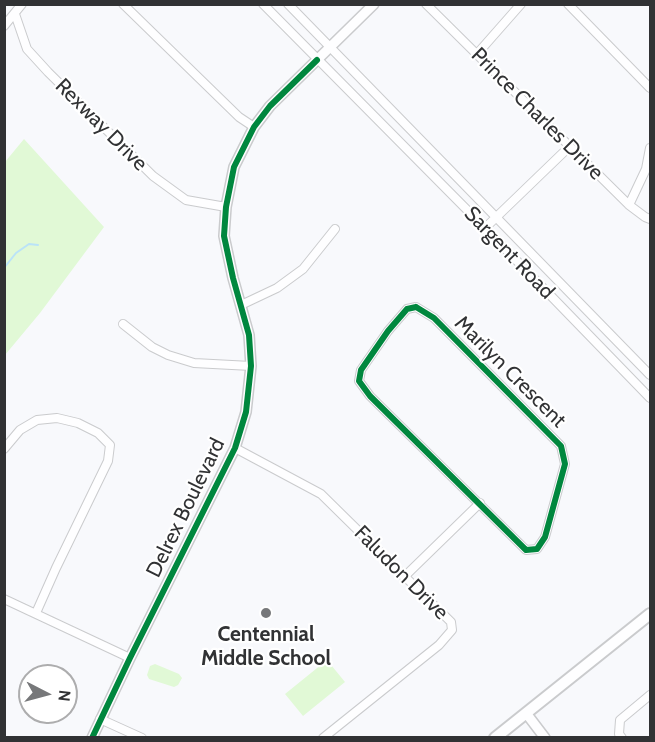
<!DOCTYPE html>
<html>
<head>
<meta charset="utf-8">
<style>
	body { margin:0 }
	#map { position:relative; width:655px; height:742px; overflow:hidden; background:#f8f9fc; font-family:Cabin,sans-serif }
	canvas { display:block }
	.frame { position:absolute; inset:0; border:6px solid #313234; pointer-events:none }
	.north { position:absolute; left:18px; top:664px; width:60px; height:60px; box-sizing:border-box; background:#fff; border:2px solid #adadae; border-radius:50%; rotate:96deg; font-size:16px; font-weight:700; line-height:24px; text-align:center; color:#313234 }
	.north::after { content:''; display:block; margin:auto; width:21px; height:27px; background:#77787a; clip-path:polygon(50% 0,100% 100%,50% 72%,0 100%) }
</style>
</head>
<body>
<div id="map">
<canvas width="655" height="742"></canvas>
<div class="frame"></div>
<div class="north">N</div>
</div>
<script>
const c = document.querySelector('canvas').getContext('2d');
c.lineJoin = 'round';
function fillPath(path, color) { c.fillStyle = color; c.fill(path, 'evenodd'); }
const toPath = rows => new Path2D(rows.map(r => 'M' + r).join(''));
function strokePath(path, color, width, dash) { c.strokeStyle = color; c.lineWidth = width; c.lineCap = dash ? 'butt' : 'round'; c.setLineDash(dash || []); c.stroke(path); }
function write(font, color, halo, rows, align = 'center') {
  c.font = font + ' Cabin,sans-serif'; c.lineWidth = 4.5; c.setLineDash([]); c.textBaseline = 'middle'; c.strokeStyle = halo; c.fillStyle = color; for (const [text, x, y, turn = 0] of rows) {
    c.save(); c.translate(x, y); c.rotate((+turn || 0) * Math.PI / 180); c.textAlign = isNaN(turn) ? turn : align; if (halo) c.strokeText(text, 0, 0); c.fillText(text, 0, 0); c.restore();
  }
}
const green = toPath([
	[24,139,104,227,40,313,5,355,5,162],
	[327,660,345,682,303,716,285,694],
	[155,664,179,674,182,678,178,685,174,687,149,679,147,675,150,666]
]);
const stream = toPath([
	[4,268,16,253,29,244,38,245]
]);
const minor = toPath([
	[123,4,239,117,254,127],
	[263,4,485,228,650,398],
	[288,4,650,375],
	[426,4,629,205,645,217,650,219],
	[568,4,650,88],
	[15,14,27,49,48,72,153,176,186,200,226,207],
	[4,26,22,4],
	[477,54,521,4],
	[629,205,646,169,650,148],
	[485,228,569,147],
	[241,305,277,288,303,269,335,229],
	[416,307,434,318,561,446,565,464,545,537,537,549,526,550,370,396,359,381,361,370,388,331,407,309,416,307],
	[123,324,152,347,168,355,194,363,251,366],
	[235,448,321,494,451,622,452,630,439,645,323,738],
	[4,449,20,430,37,420,57,418,78,423,98,433,110,445,108,461,56,568,36,613],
	[404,577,480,503],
	[4,599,130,658],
	[100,719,142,738],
	[622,738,619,734,620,720,650,695]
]);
const tertiary = toPath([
	[526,713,545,738],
	[92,738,130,658,235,448,246,412,251,366,249,335,233,278,224,236,226,207,234,167,254,127,270,106,374,4]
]);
const secondary = toPath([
	[495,738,650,614]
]);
const cycleway = toPath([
	[416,307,434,318,561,446,565,464,545,537,537,549,526,550,370,396,359,381,361,370,388,331,407,309,416,307],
	[92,738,130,658,235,448,246,412,251,366,249,335,233,278,224,236,226,207,234,167,254,127,270,106,317,60]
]);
const markers = [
	[266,613,6,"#77787a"]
];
const streetNames = [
	["Prince Charles Drive",537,114,45],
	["Rexway Drive",101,125,45],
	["Sargent Road",509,253,46],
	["Marilyn Crescent",510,372,45],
	["Delrex Boulevard",186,508,-64],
	["Faludon Drive",401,573,45]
];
const poiNames = [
	["Centennial",266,635],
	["Middle School",266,659]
];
fillPath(green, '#e1f9d6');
strokePath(stream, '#bae3f8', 2);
strokePath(minor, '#cacbcd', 10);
strokePath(tertiary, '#cacbcd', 12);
strokePath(secondary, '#cacbcd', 14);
strokePath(minor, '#fefeff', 8);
strokePath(tertiary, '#fefeff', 9);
strokePath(secondary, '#fefeff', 10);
strokePath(cycleway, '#00873e', 6);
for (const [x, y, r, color] of markers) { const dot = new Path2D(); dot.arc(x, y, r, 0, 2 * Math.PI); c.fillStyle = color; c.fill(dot); strokePath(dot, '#fff', 2); }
write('21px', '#313234', '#fff', streetNames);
write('bold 21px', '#313234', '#fff', poiNames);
</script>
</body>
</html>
